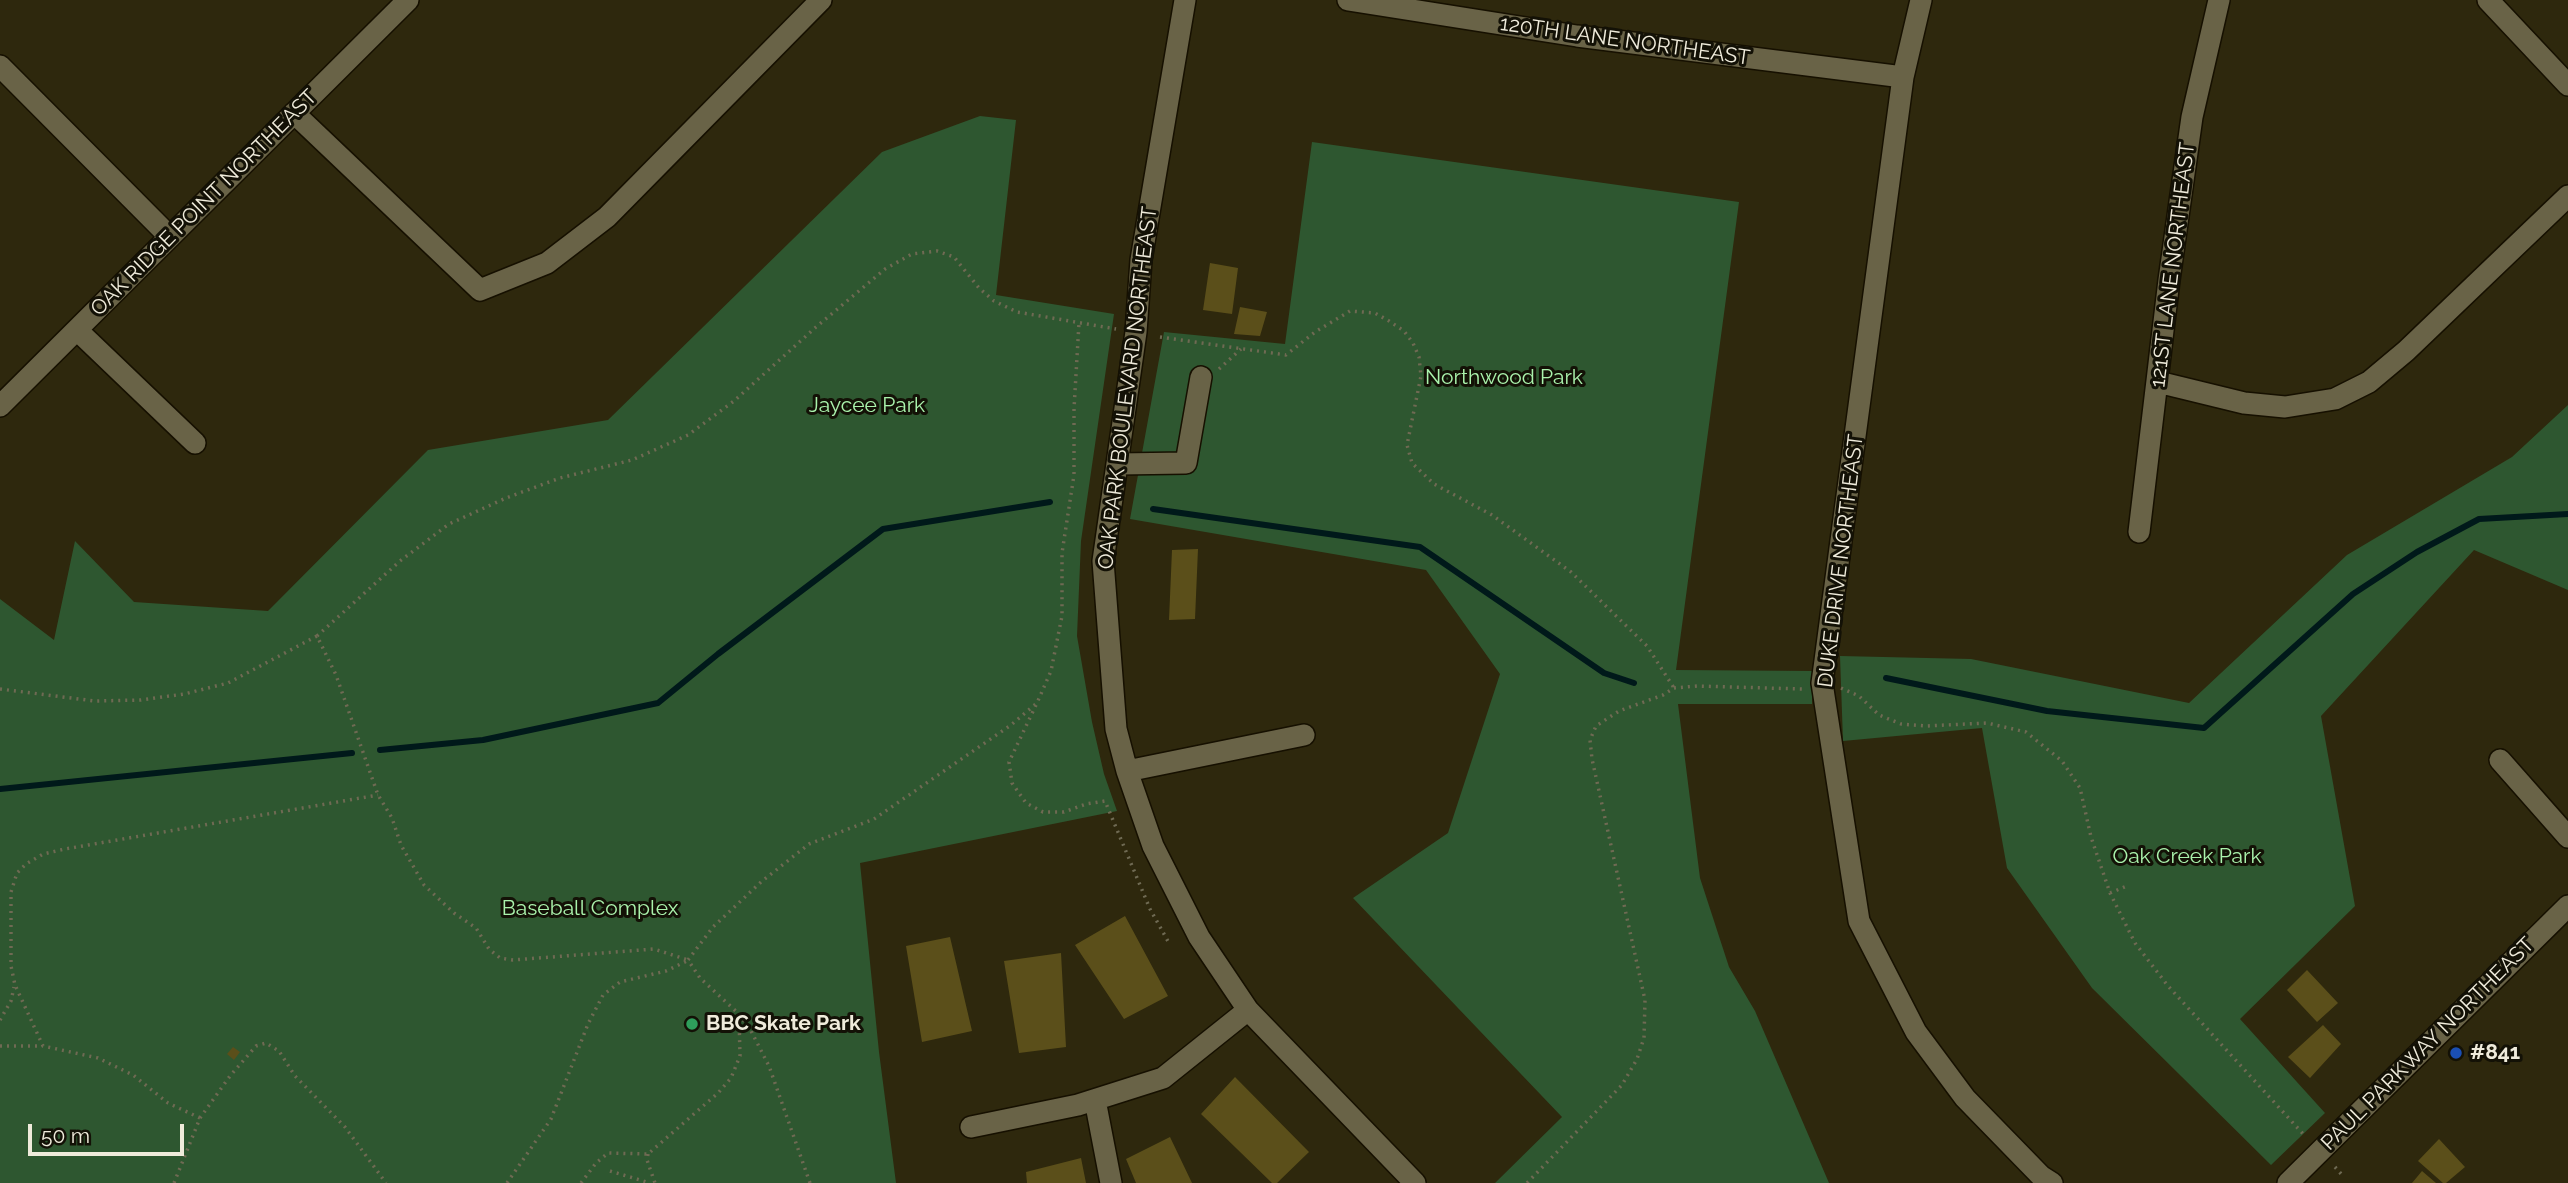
<!DOCTYPE html>
<html>
<head>
<meta charset="utf-8">
<style>
	body { margin:0 }
	#map { position:relative; width:2568px; height:1183px; overflow:hidden; background:#2e280d; font-family:Raleway,sans-serif }
	canvas { display:block }
	.scale { position:absolute; left:28px; top:1124px; width:156px; height:32px; box-sizing:border-box; border:4px solid #efebdb; border-top:0; padding-left:9px; font-size:21px; line-height:24px; white-space:nowrap; color:#efebdb; -webkit-text-stroke:5px #131106; paint-order:stroke }
</style>
</head>
<body>
<div id="map">
<canvas width="2568" height="1183"></canvas>
<div class="scale">50 m</div>
</div>
<script>
const c = document.querySelector('canvas').getContext('2d');
c.lineJoin = 'round';
function fillPath(path, color) { c.fillStyle = color; c.fill(path, 'evenodd'); }
const toPath = rows => new Path2D(rows.map(r => 'M' + r).join(''));
function strokePath(path, color, width, dash) { c.strokeStyle = color; c.lineWidth = width; c.lineCap = dash ? 'butt' : 'round'; c.setLineDash(dash || []); c.stroke(path); }
function write(font, color, halo, rows, align = 'center') {
  c.font = font + ' Raleway,sans-serif'; c.lineWidth = 6; c.setLineDash([]); c.textBaseline = 'middle'; c.strokeStyle = halo; c.fillStyle = color; for (const [text, x, y, turn = 0] of rows) {
    c.save(); c.translate(x, y); c.rotate((+turn || 0) * Math.PI / 180); c.textAlign = isNaN(turn) ? turn : align; if (halo) c.strokeText(text, 0, 0); c.fillText(text, 0, 0); c.restore();
  }
}
const green = toPath([
	[980,116,1016,120,996,295,1114,314,1081,541,1077,636,1092,722,1104,774,1117,811,860,863,879,1052,896,1183,0,1183,0,599,54,640,75,541,134,602,268,611,428,450,608,420,882,152],
	[1312,142,1739,202,1676,670,1812,671,1812,704,1678,704,1700,878,1729,967,1755,1011,1829,1183,1495,1183,1562,1117,1353,898,1448,833,1500,674,1426,570,1130,519,1164,332,1285,344],
	[2568,405,2568,590,2474,550,2321,716,2355,906,2240,1019,2325,1113,2271,1165,2092,988,2007,868,1982,728,1843,741,1840,656,1971,659,2189,703,2347,555,2512,457]
]);
const stream = toPath([
	[1153,509,1420,547,1604,673,1634,683],
	[1886,678,2047,711,2204,728,2353,594,2417,552,2479,519,2568,514],
	[380,750,483,740,658,703,718,654,883,529,1050,502],
	[0,789,352,753]
]);
const building = toPath([
	[1210,263,1238,268,1232,314,1203,310],
	[1240,307,1267,312,1260,336,1234,334],
	[1198,549,1195,619,1169,620,1172,550],
	[1125,916,1168,996,1124,1019,1075,945],
	[950,937,972,1031,922,1042,906,946],
	[1061,953,1066,1047,1019,1053,1004,961],
	[2307,970,2338,1003,2317,1022,2287,990],
	[2323,1025,2341,1044,2310,1078,2288,1057],
	[233,1047,240,1052,234,1060,227,1054],
	[1235,1077,1309,1152,1277,1183,1272,1183,1201,1114],
	[1170,1137,1192,1183,1136,1183,1126,1159],
	[2439,1139,2465,1167,2446,1183,2443,1183,2418,1161],
	[1081,1158,1086,1183,1027,1183,1026,1172],
	[2422,1171,2436,1183,2412,1183]
]);
const path = toPath([
	[1160,337,1286,355,1315,332,1350,311,1375,313,1389,321,1404,331,1413,343,1419,357,1421,376,1407,445,1412,463,1434,484,1492,515,1571,572,1647,646,1674,688],
	[1219,369,1241,349],
	[317,636,400,561,449,524,506,498,560,478,632,460,688,435,734,401,816,327,885,269,912,254,937,251,954,257,979,288,994,301,1017,312,1116,329],
	[1841,688,1859,696,1879,715,1901,724,1926,726,1987,723,2026,732,2062,761,2080,788,2091,837,2110,893,2135,943,2168,986,2305,1136],
	[0,689,95,701,141,700,184,694,228,683,317,636,336,675,378,795,392,818,401,845,424,885,454,913,476,928,489,949,500,958,513,960,654,949,688,960],
	[1036,705,1009,762,1012,783,1026,803,1043,812,1064,812,1086,804,1105,801,1150,909,1169,943],
	[2110,893,2129,885],
	[0,1020,11,1001,14,987],
	[0,1046,43,1046],
	[200,1118,168,1103,133,1075,98,1058,43,1046,15,985,11,966,11,892,17,873,26,864,43,854,65,849,378,795],
	[648,1154,647,1160,655,1183],
	[2335,1167,2343,1176],
	[610,1171,650,1183],
	[174,1183,200,1118,230,1076,256,1046,266,1043,279,1051,295,1076,345,1127,386,1183],
	[507,1183,551,1119,588,1024,603,995,620,982,666,971,687,961],
	[581,1183,596,1163,608,1153,648,1154,718,1093,731,1078,740,1056,739,1016],
	[810,1183,769,1066,750,1029,739,1014,700,978,688,960,713,927,761,882,809,844,874,819,1011,725,1037,703,1051,671,1062,616,1062,553,1074,475,1074,409,1079,323],
	[1527,1183,1622,1085,1637,1059,1644,1038,1645,1000,1592,759,1590,740,1596,726,1619,711,1663,695,1674,688,1697,686,1802,689]
]);
const minor = toPath([
	[1185,0,1141,260,1136,332,1103,561,1116,729,1127,771,1153,846,1199,937,1248,1010,1415,1183],
	[1348,0,1577,36,1903,77],
	[1921,0,1903,77,1822,683,1859,921,1916,1032,1965,1098,2041,1176,2052,1183],
	[2488,0,2568,85],
	[0,66,170,237],
	[294,113,480,290,547,263,607,217,821,0],
	[77,330,195,443],
	[2158,382,2244,403,2285,407,2335,399,2369,382,2406,351,2568,196],
	[0,406,408,0],
	[1118,464,1186,463,1201,377],
	[2139,532,2169,280,2192,117,2219,0],
	[2500,760,2568,837],
	[1127,771,1304,735],
	[1095,1100,1111,1183],
	[971,1127,1078,1105,1163,1078,1248,1010],
	[2288,1183,2568,906]
]);
const markers = [
	[692,1024,7,"#2e9e5b"],
	[2456,1053,7,"#1a4fb4"]
];
const streetNames = [
	["120TH LANE NORTHEAST",1625,41,8],
	["OAK RIDGE POINT NORTHEAST",204,203,-45],
	["121ST LANE NORTHEAST",2173,265,-83],
	["OAK PARK BOULEVARD NORTHEAST",1128,388,-83],
	["DUKE DRIVE NORTHEAST",1841,561,-83],
	["PAUL PARKWAY NORTHEAST",2428,1044,-45]
];
const parkNames = [
	["Northwood Park",1504,378],
	["Jaycee Park",867,406],
	["Oak Creek Park",2187,857],
	["Baseball Complex",590,909]
];
const poiNames = [
	["BBC Skate Park",706,1024],
	["#841",2470,1053]
];
fillPath(green, '#2e5730');
strokePath(stream, '#00191a', 6);
fillPath(building, '#5b4f1a');
strokePath(minor, '#161000', 24);
strokePath(path, '#6f6a53', 3.5, [2, 5]);
strokePath(minor, '#696347', 21);
for (const [x, y, r, color] of markers) { const dot = new Path2D(); dot.arc(x, y, r, 0, 2 * Math.PI); c.fillStyle = color; c.fill(dot); strokePath(dot, '#131106', 2.5); }
write('21px', '#efebdb', '#131106', streetNames);
write('21px', '#aaf3ac', '#131106', parkNames);
write('bold 21px', '#efebdb', '#131106', poiNames, 'left');
</script>
</body>
</html>
